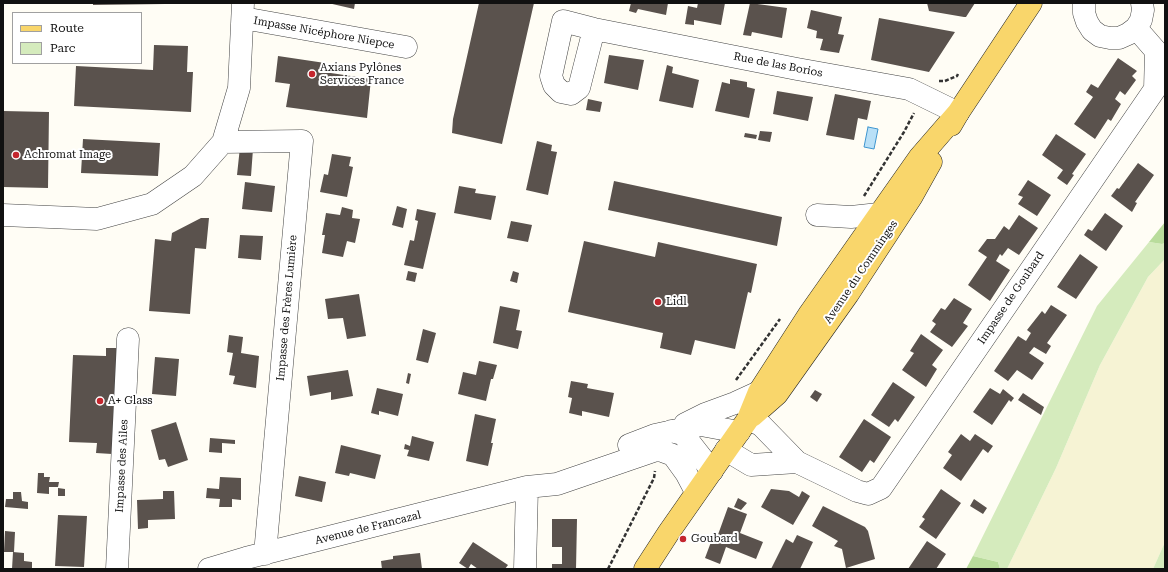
<!DOCTYPE html>
<html>
<head>
<meta charset="utf-8">
<style>
	body { margin:0 }
	#map { position:relative; width:1168px; height:572px; overflow:hidden; background:#fffdf5; font-family:"Roboto Serif",serif }
	canvas { display:block }
	.frame { position:absolute; inset:0; border:4px solid #111; pointer-events:none }
	.legend { position:absolute; left:12px; top:12px; width:130px; height:52px; box-sizing:border-box; background:#fff; border:1px solid #a0a0a0; margin:0; padding:5px 7px; list-style:none; font-size:12px; color:#111 }
	.legend li { display:flex; align-items:center; gap:8px; height:20px }
	.legend b { width:20px; border:1px solid #a0a0a0 }
</style>
</head>
<body>
<div id="map">
<canvas width="1168" height="572"></canvas>
<div class="frame"></div>
<ul class="legend">
<li><b style="height:5px;background:#f9d66b"></b>Route</li>
<li><b style="height:11px;background:#d5ebbd"></b>Parc</li>
</ul>
</div>
<script>
const c = document.querySelector('canvas').getContext('2d');
c.lineJoin = 'round';
function fillPath(path, color) { c.fillStyle = color; c.fill(path, 'evenodd'); }
const toPath = rows => new Path2D(rows.map(r => 'M' + r).join(''));
function strokePath(path, color, width, dash) { c.strokeStyle = color; c.lineWidth = width; c.lineCap = dash ? 'butt' : 'round'; c.setLineDash(dash || []); c.stroke(path); }
function write(font, color, halo, rows, align = 'center') {
  c.font = font + ' "Roboto Serif",serif'; c.lineWidth = 4; c.setLineDash([]); c.textBaseline = 'middle'; c.strokeStyle = halo; c.fillStyle = color; for (const [text, x, y, turn = 0] of rows) {
    c.save(); c.translate(x, y); c.rotate((+turn || 0) * Math.PI / 180); c.textAlign = isNaN(turn) ? turn : align; if (halo) c.strokeText(text, 0, 0); c.fillText(text, 0, 0); c.restore();
  }
}
const farmland = toPath([
	[1165,259,1165,542,1153,569,1007,569,1056,468,1100,365,1148,277]
]);
const green = toPath([
	[1149,242,1162,244,1165,243,1165,259,1148,277,1100,365,1056,468,1007,569,1000,569,998,562,973,556,1097,306],
	[1165,542,1165,569,1153,569]
]);
const forest = toPath([
	[1165,222,1165,243,1162,244,1149,242],
	[973,556,998,562,1000,569,966,569]
]);
const water = toPath([
	[868,127,878,129,874,149,864,147,868,127]
]);
const building = toPath([
	[93,3,165,3,165,4,93,5],
	[328,3,355,3,354,9],
	[479,3,534,3,502,144,452,133,453,119],
	[631,3,668,3,666,15,638,9,636,13,629,11],
	[698,3,725,3,721,25,694,20,694,25,685,24,688,6,697,8],
	[750,3,787,8,782,38,752,32,751,36,743,35],
	[927,3,975,3,966,17,964,17,929,11],
	[811,10,842,17,838,34,844,35,839,53,820,50,823,39,816,38,817,31,807,28],
	[879,18,955,32,929,72,871,60],
	[154,45,188,46,187,72,193,72,191,112,74,106,76,66,153,70],
	[609,55,644,60,638,90,604,83],
	[278,56,325,63,324,72,371,79,367,118,286,107,290,84,275,82],
	[1118,58,1137,71,1132,76,1136,80,1125,95,1120,91,1115,99,1121,104,1111,121,1108,119,1095,139,1074,124,1093,97,1086,92,1091,84,1098,88],
	[667,65,673,67,672,73,699,80,693,108,659,101],
	[730,79,747,82,747,87,755,89,749,118,715,111,722,82,730,84],
	[777,91,813,97,808,121,773,114],
	[835,94,871,101,867,120,858,118,854,140,826,135],
	[588,99,602,102,600,112,586,110],
	[3,111,49,112,48,188,3,187],
	[760,131,772,132,770,142,758,140],
	[745,133,757,135,756,139,744,137],
	[1056,134,1086,154,1072,174,1074,175,1067,185,1057,178,1063,170,1042,155],
	[83,139,160,143,158,176,81,173],
	[537,141,552,145,551,151,557,152,548,195,526,190],
	[240,147,253,149,251,176,237,175],
	[332,154,351,157,349,166,353,167,347,197,320,192,324,174,328,175],
	[1138,163,1154,175,1135,202,1137,203,1132,212,1111,196,1117,188,1119,189],
	[1028,180,1051,195,1037,216,1018,204,1023,197,1018,195],
	[614,181,782,217,777,246,608,210],
	[245,182,275,186,272,212,242,209],
	[459,186,476,189,475,193,496,196,491,220,454,213],
	[397,206,407,209,403,228,392,225],
	[342,207,353,210,352,218,360,219,355,243,347,241,343,257,322,253,325,235,322,235,326,213,340,215],
	[417,209,436,213,423,269,404,265,410,240,414,241,418,221,415,220],
	[1105,213,1123,226,1106,251,1084,235,1088,229,1092,231],
	[1019,215,1038,228,1019,255,1008,248,1002,256,1000,254,996,261,1010,270,990,301,968,285,987,257,978,251,987,239,995,239,1004,226,1009,230],
	[201,218,209,218,206,249,195,248,190,314,149,311,155,239,171,241,172,233],
	[511,221,532,225,528,242,507,238],
	[240,235,263,236,261,260,238,258],
	[584,241,655,257,658,242,757,264,751,293,748,292,735,349,695,340,691,355,660,348,663,333,568,312],
	[1080,254,1098,267,1076,299,1057,287],
	[408,271,417,273,415,282,406,280],
	[513,271,519,273,517,283,510,281],
	[359,294,366,336,347,339,343,318,328,319,325,299],
	[954,298,972,309,963,323,968,326,952,347,930,332,936,324,932,321,941,308,945,310],
	[1051,305,1067,315,1047,343,1051,346,1046,354,1034,347,1029,353,1044,363,1032,380,1017,370,1008,381,994,371,1018,336,1026,341,1031,333,1027,330,1042,311,1045,314],
	[500,306,520,310,516,330,522,331,518,349,493,343],
	[423,329,436,333,428,363,416,360],
	[921,334,943,350,932,365,937,369,926,387,902,370,914,353,910,351],
	[229,335,243,337,241,353,259,356,256,388,233,384,235,376,229,375,233,353,227,352],
	[106,348,117,348,112,454,96,453,97,443,69,442,73,355,106,356],
	[155,357,179,359,176,396,152,394],
	[479,361,497,365,493,379,491,379,486,401,458,394,463,372,476,375],
	[348,370,353,396,331,400,331,392,310,396,307,376],
	[408,373,411,374,409,384,406,383],
	[571,381,588,384,587,388,614,393,609,417,582,411,582,416,569,413,572,398,568,397],
	[893,382,915,397,898,422,895,419,889,427,871,415],
	[377,388,403,394,398,416,379,411,379,415,371,413],
	[990,388,1000,394,1003,389,1014,398,1011,402,1009,400,992,425,973,412],
	[815,390,822,394,817,402,810,397],
	[1023,393,1044,407,1041,415,1018,400],
	[475,414,496,419,491,443,493,443,488,466,466,461],
	[864,419,891,437,874,463,870,460,862,472,839,457],
	[176,422,188,460,168,467,165,459,159,460,151,430],
	[961,434,970,441,975,434,993,446,988,453,983,449,961,481,943,468,952,455,948,452],
	[412,436,434,442,429,461,407,456,409,450,404,449,405,444,410,446],
	[210,438,235,440,235,444,222,443,222,453,209,452],
	[341,445,381,455,375,479,350,473,349,476,335,473],
	[38,473,44,473,44,477,50,477,49,482,59,482,58,487,49,487,49,494,37,493],
	[299,476,326,482,322,502,295,496],
	[220,477,241,478,241,500,232,499,232,507,219,507,220,499,206,498,207,488,219,489],
	[58,488,65,489,65,496,58,496],
	[771,489,789,491,799,497,802,491,810,496,793,525,761,507],
	[941,489,961,503,936,539,919,527,925,519,922,517],
	[163,491,174,491,175,519,148,520,148,528,138,529,137,500,163,499],
	[13,492,21,492,22,501,28,502,28,509,5,507,6,499,13,499],
	[738,498,747,503,741,510,734,507],
	[974,499,987,508,983,514,970,506],
	[823,506,865,527,868,531,875,559,846,568,842,549,834,546,838,541,812,526],
	[728,507,747,514,740,533,763,542,756,559,726,547,720,564,705,558,711,542,715,543],
	[58,515,87,516,84,567,55,566],
	[552,519,577,519,576,569,552,569,552,564,562,564,562,547,552,547],
	[5,531,15,532,14,552,4,552],
	[797,535,813,542,800,569,771,569,786,539,793,543],
	[927,541,946,554,936,569,908,569],
	[473,542,508,565,505,569,478,569,471,564,468,569,459,563],
	[13,552,24,553,24,561,32,562,32,569,12,569],
	[420,553,422,569,382,569,381,561,393,559,393,556]
]);
const path = toPath([
	[939,81,945,81,957,76,958,74],
	[864,196,904,132,914,113],
	[736,380,780,319],
	[608,569,654,478,655,471]
]);
const minor = toPath([
	[1084,3,1084,13,1087,22,1092,30,1100,36,1110,38,1119,38,1128,34,1136,28,1141,20,1143,10,1142,3],
	[243,18,406,47],
	[594,29,579,88,571,94,561,92,554,85,551,76,563,21,594,29,797,69,909,89,958,113],
	[223,142,302,141,265,554],
	[3,215,97,219,152,204,193,176,223,142,239,88,243,3],
	[817,215,851,217,879,214],
	[748,419,761,425,797,462,857,491,868,494,881,488,1155,89,1156,51,1136,28],
	[685,424,705,414,735,403,759,392],
	[671,431,683,434,712,471],
	[629,445,655,435,701,425,739,432],
	[726,450,751,465,797,462],
	[117,569,128,339],
	[209,569,246,558,527,487,557,484,656,450,662,451,673,455,686,473,696,492],
	[525,569,527,487]
]);
const major = toPath([
	[951,125,958,113,1031,3],
	[752,416,777,394,848,294,912,196,931,162],
	[645,569,669,532,748,419,759,392,810,313,919,158,958,113]
]);
const markers = [
	[312,74,4,"#c4262e"],
	[16,155,4,"#c4262e"],
	[658,302,4,"#c4262e"],
	[100,401,4,"#c4262e"],
	[683,539,4,"#c4262e"]
];
const streetNames = [
	["Impasse Nicéphore Niepce",324,33,10],
	["Rue de las Borios",778,65,11],
	["Avenue du Comminges",861,272,-56],
	["Impasse de Goubard",1011,298,-56],
	["Impasse des Frères Lumière",287,308,-85],
	["Impasse des Ailes",122,466,-87],
	["Avenue de Francazal",368,528,-14]
];
const poiNames = [
	["Axians Pylônes",320,68],
	["Services France",320,81],
	["Achromat Image",24,155],
	["Lidl",666,302],
	["A+ Glass",108,401],
	["Goubard",691,539]
];
fillPath(farmland, '#f6f3d4');
fillPath(green, '#d5ebbd');
fillPath(forest, '#b9dc9c');
fillPath(water, '#b9e0f7');
strokePath(water, '#3f96cf', 1);
fillPath(building, '#5a524d');
strokePath(minor, '#444', 23);
strokePath(major, '#222', 23);
strokePath(path, '#333', 2.5, [4, 2]);
strokePath(minor, '#fff', 22);
strokePath(major, '#f9d66b', 22);
for (const [x, y, r, color] of markers) { const dot = new Path2D(); dot.arc(x, y, r, 0, 2 * Math.PI); c.fillStyle = color; c.fill(dot); strokePath(dot, '#fff', 1.5); }
write('11px', '#111', '#fff', streetNames);
write('11px', '#111', '#fff', poiNames, 'left');
</script>
</body>
</html>
